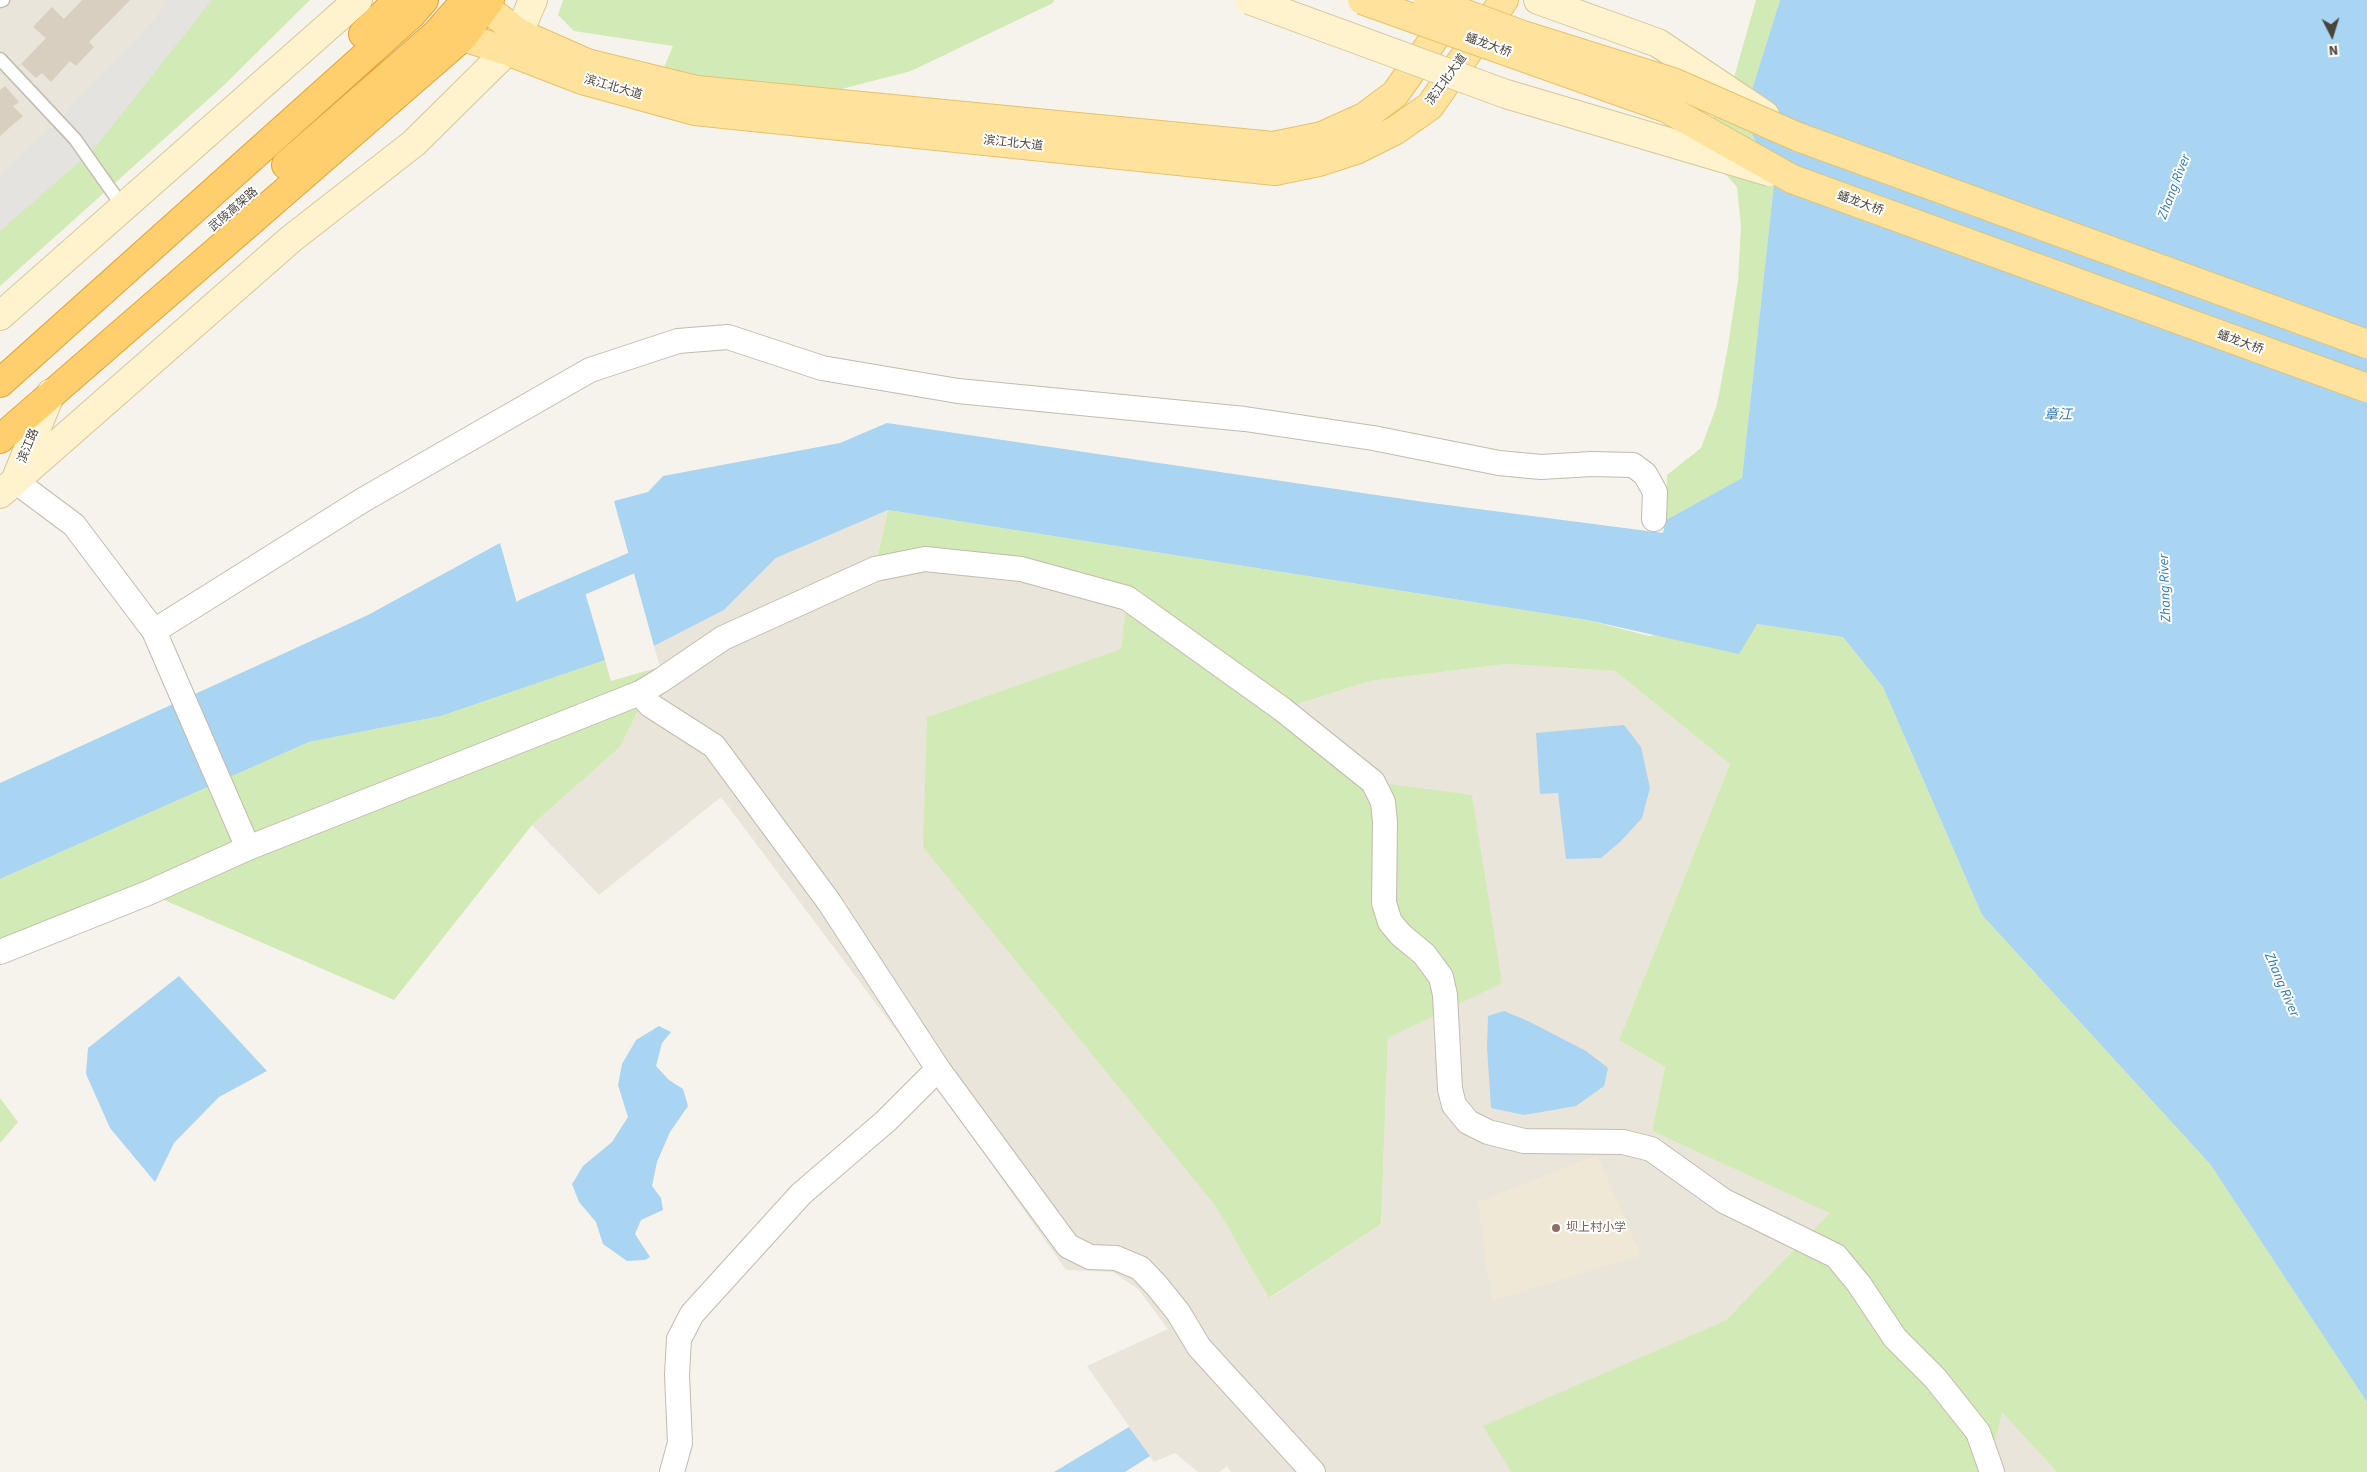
<!DOCTYPE html>
<html>
<head>
<meta charset="utf-8">
<style>
	body { margin:0 }
	#map { position:relative; width:2367px; height:1472px; overflow:hidden; background:#f6f3ec; font-family:"Source Sans 3",sans-serif }
	canvas { display:block }
	.north { position:absolute; left:2307px; top:10px; width:50px; height:50px; -webkit-text-stroke:4px #fff; paint-order:stroke; rotate:175deg; font-size:14px; font-weight:700; line-height:20px; text-align:center; color:#4b4439 }
	.north::after { content:''; display:block; margin:auto; width:18px; height:22px; background:#4b4439; clip-path:polygon(50% 0,100% 100%,50% 72%,0 100%) }
</style>
</head>
<body>
<div id="map">
<canvas width="2367" height="1472"></canvas>
<div class="north">N</div>
</div>
<script>
const c = document.querySelector('canvas').getContext('2d');
c.lineJoin = 'round';
function fillPath(path, color) { c.fillStyle = color; c.fill(path, 'evenodd'); }
const toPath = rows => new Path2D(rows.map(r => 'M' + r).join(''));
function strokePath(path, color, width, dash) { c.strokeStyle = color; c.lineWidth = width; c.lineCap = dash ? 'butt' : 'round'; c.setLineDash(dash || []); c.stroke(path); }
function write(font, color, halo, rows, align = 'center') {
  c.font = font + ' "Source Sans 3","Noto Sans SC",sans-serif'; c.lineWidth = 4; c.setLineDash([]); c.textBaseline = 'middle'; c.strokeStyle = halo; c.fillStyle = color; for (const [text, x, y, turn = 0] of rows) {
    c.save(); c.translate(x, y); c.rotate((+turn || 0) * Math.PI / 180); c.textAlign = isNaN(turn) ? turn : align; if (halo) c.strokeText(text, 0, 0); c.fillText(text, 0, 0); c.restore();
  }
}
const residential = toPath([
	[0,0,166,0,155,18,52,127,0,174],
	[888,510,875,569,925,559,1127,598,1122,649,927,717,1270,1298,1381,1224,1388,1038,1502,982,1373,782,1282,709,1370,681,1506,664,1615,671,1730,764,1619,1040,1665,1067,1652,1131,1831,1213,1726,1320,1484,1426,1511,1472,1231,1472,1227,1466,1219,1472,1198,1472,1175,1453,1154,1462,1087,1366,1168,1329,1138,1289,1113,1272,1066,1270,916,1057,721,797,599,895,532,825,620,747,660,667,654,646,724,610,776,558],
	[2002,1411,2057,1472,1988,1472]
]);
const education = toPath([
	[1597,1155,1641,1255,1492,1301,1478,1202]
]);
const green = toPath([
	[166,0,310,0,222,87,0,286,0,174,52,127,155,18],
	[563,0,1054,0,1053,3,911,71,768,108,650,101,673,46,574,31,558,15],
	[1756,0,1780,0,1744,115,1774,183,1742,478,1666,520,1667,475,1701,448,1717,405,1728,346,1738,281,1741,226,1737,187,1719,167,1712,133,1713,111,1735,74],
	[888,510,1587,620,1649,636,1757,624,1843,637,1883,687,1982,915,2210,1164,2367,1402,2367,1472,2057,1472,2002,1412,1988,1472,1511,1472,1483,1426,1726,1320,1830,1213,1652,1131,1665,1067,1619,1040,1730,764,1615,671,1506,664,1370,681,1282,709,1373,782,1472,795,1502,983,1388,1038,1381,1224,1269,1298,1215,1205,923,847,927,717,1121,649,1127,599,1021,569,875,569],
	[605,660,611,681,660,667,620,747,532,825,394,1000,148,893,0,952,0,879,309,742,441,716],
	[0,1098,18,1122,0,1143]
]);
const parking = toPath([
	[166,0,212,0,94,149,0,231,0,174,52,127,155,18]
]);
const water = toPath([
	[1780,0,2367,0,2367,1402,2210,1164,1982,915,1883,687,1843,637,1757,624,1739,654,1587,620,888,510,776,558,724,610,654,646,614,501,648,492,663,476,840,443,887,423,1424,502,1663,533,1666,520,1742,478,1774,183,1744,115],
	[500,543,518,607,584,589,605,660,441,716,309,742,0,879,0,783,368,615],
	[1624,725,1641,747,1650,788,1642,818,1621,841,1601,858,1566,859,1558,793,1540,794,1536,733],
	[179,976,267,1071,219,1097,174,1143,155,1182,110,1128,86,1074,88,1048],
	[1504,1011,1528,1021,1586,1051,1608,1068,1604,1086,1576,1106,1524,1115,1491,1108,1487,1047,1488,1016],
	[659,1026,671,1032,662,1043,656,1066,669,1080,683,1089,688,1106,670,1132,657,1162,652,1186,661,1198,663,1210,641,1220,635,1234,650,1257,645,1260,627,1261,603,1244,596,1222,579,1202,572,1184,583,1166,612,1142,628,1117,618,1085,622,1064,636,1040],
	[1129,1427,1150,1456,1125,1472,1054,1472]
]);
const canal = toPath([
	[525,609,657,552]
]);
const building = toPath([
	[82,0,130,0,89,42,94,47,76,66,70,61,51,82,42,73,36,78,21,64,46,38,33,27,52,7,64,19],
	[5,86,19,102,13,106,23,116,0,136,0,90]
]);
const lane = toPath([
	[0,1,3,0],
	[0,59,75,139,123,207]
]);
const street = toPath([
	[15,481,74,525,154,631,248,848],
	[154,631,363,500,590,370,678,341,728,337,822,368,958,391,1245,419,1373,438,1499,463,1541,467,1592,464,1633,465,1645,474,1655,492,1654,519],
	[640,693,660,681,723,638,875,569,925,559,1021,569,1127,598,1282,709,1373,782,1383,802,1385,822,1384,903,1390,922,1401,935,1424,954,1441,977,1445,995,1450,1089,1454,1105,1468,1122,1488,1132,1524,1141,1623,1142,1651,1149,1724,1201,1836,1256,1859,1284,1895,1338,1935,1378,1978,1432,1992,1472],
	[0,952,148,893,248,848,640,693,650,705,714,746,829,902,938,1069,1068,1246,1090,1257,1116,1258,1140,1268,1157,1286,1178,1312,1199,1347,1313,1472],
	[672,1472,680,1443,677,1375,679,1339,692,1314,801,1194,886,1121,938,1069]
]);
const secondary = toPath([
	[1538,0,1658,43,1765,115],
	[0,316,358,0],
	[15,481,291,239,414,143,507,51,519,33,533,0],
	[0,494,15,481,51,393]
]);
const primary = toPath([
	[485,7,519,33,587,63,697,90,1273,146,1322,136,1364,117,1395,94,1455,9],
	[463,37,507,51,582,80,695,111,1275,171,1319,162,1356,150,1396,130,1430,106,1504,0]
]);
const highway = toPath([
	[363,34,398,0],
	[286,165,436,34,466,0],
	[0,383,412,14,424,0],
	[0,439,463,37,490,0]
]);
const secondaryBridge = toPath([
	[1249,0,1506,94,1770,172]
]);
const primaryBridge = toPath([
	[1362,0,1666,108,1792,179,2367,388],
	[1428,0,1520,34,1673,82,1798,137,2367,344]
]);
const markers = [
	[1556,1228,5,"#8d6e63"]
];
const streetNames = [
	["蟠龙大桥",1488,46,20],
	["滨江北大道",1447,80,-54],
	["滨江北大道",613,88,16],
	["滨江北大道",1013,144,6],
	["蟠龙大桥",1860,204,20],
	["武陵高架路",234,210,-41],
	["蟠龙大桥",2240,343,20],
	["滨江路",29,446,-68]
];
const educationNames = [
	["坝上村小学",1566,1228]
];
const waterNames = [
	["Zhang River",2175,187,-69],
	["章江",2058,416],
	["Zhang River",2166,588,-92],
	["Zhang River",2281,985,67]
];
fillPath(residential, '#eae5da');
fillPath(education, '#efe8d6');
fillPath(green, '#d2eab5');
fillPath(parking, '#e5e3e0');
fillPath(water, '#a9d4f2');
strokePath(canal, '#a9d4f2', 21);
fillPath(building, '#d8cfc1');
strokePath(lane, '#c2bbae', 15);
strokePath(street, '#c2bbae', 26);
strokePath(secondary, '#d6c79b', 30);
strokePath(primary, '#e6c16a', 30);
strokePath(highway, '#e0a43c', 30);
strokePath(lane, '#fff', 12);
strokePath(street, '#fff', 24);
strokePath(secondary, '#fff3cd', 28);
strokePath(primary, '#ffe39c', 28);
strokePath(highway, '#ffcf6e', 28);
strokePath(secondaryBridge, '#d6c79b', 30, []);
strokePath(primaryBridge, '#e6c16a', 30, []);
strokePath(secondaryBridge, '#fff3cd', 28);
strokePath(primaryBridge, '#ffe39c', 28);
for (const [x, y, r, color] of markers) { const dot = new Path2D(); dot.arc(x, y, r, 0, 2 * Math.PI); c.fillStyle = color; c.fill(dot); strokePath(dot, '#fff', 2); }
write('12px', '#4b4439', '#fff', streetNames);
write('12px', '#785e54', '#fff', educationNames, 'left');
write('italic 14px', '#2e7ab2', '#fff', waterNames);
</script>
</body>
</html>
